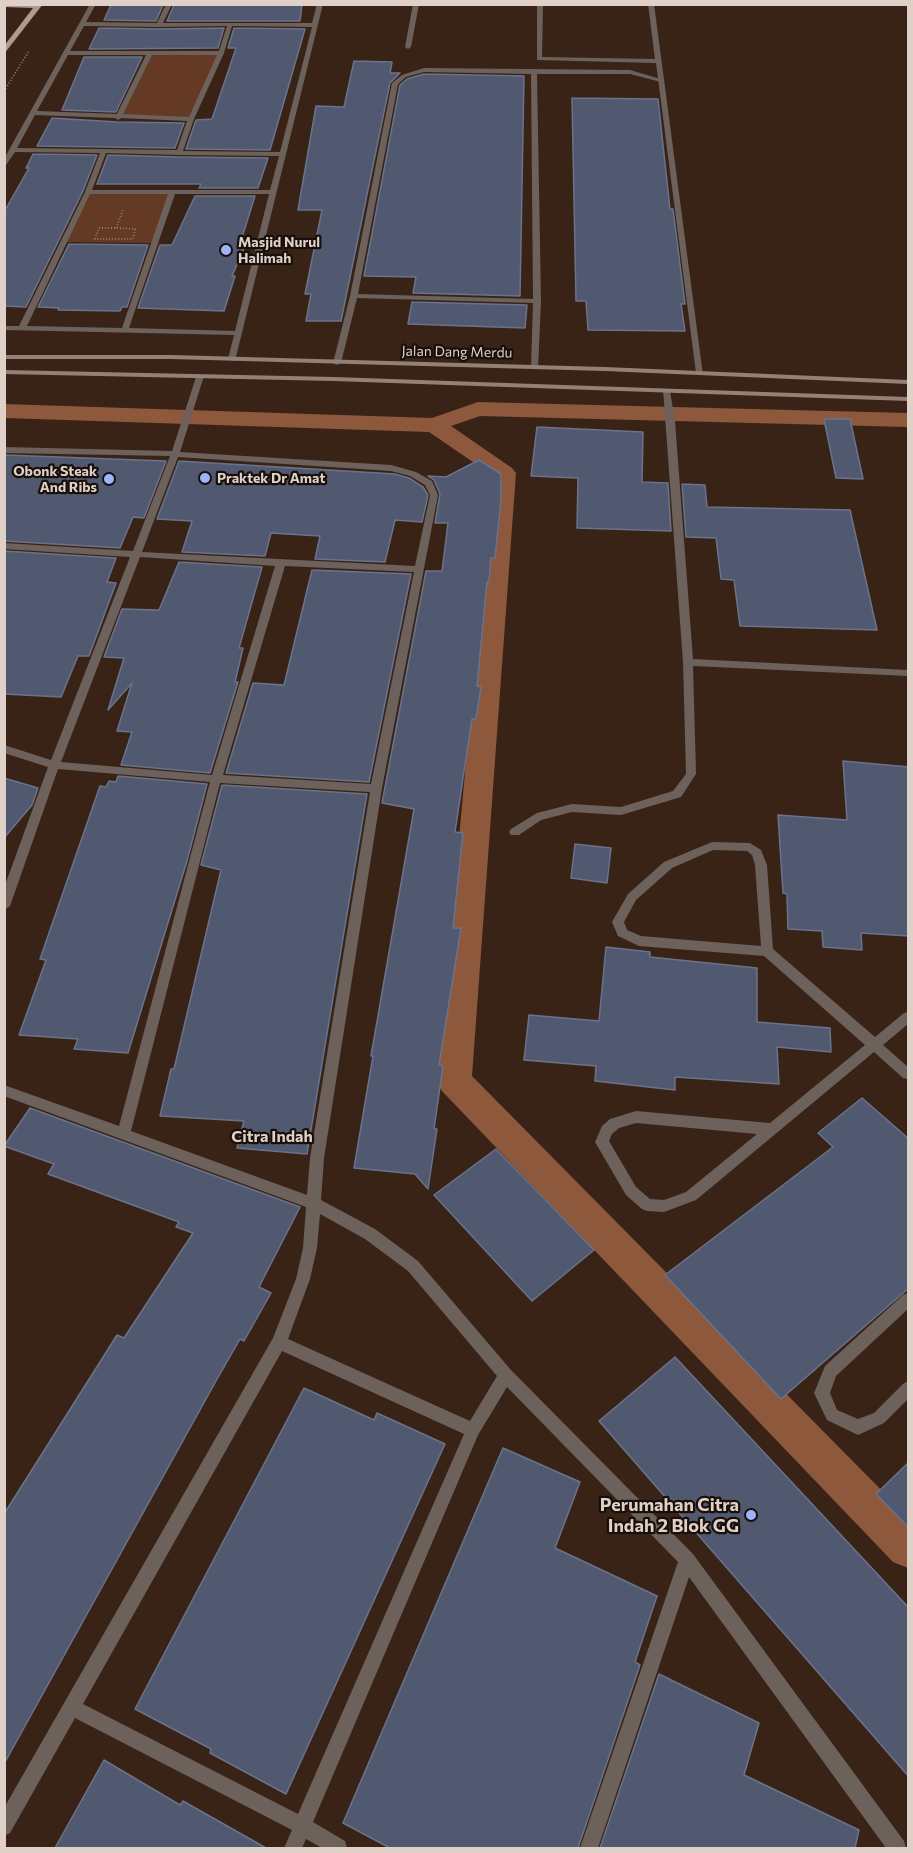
<!DOCTYPE html>
<html>
<head>
<meta charset="utf-8">
<style>
	body { margin:0 }
	#map { position:relative; width:913px; height:1853px; overflow:hidden; background:#392317; font-family:Commissioner,sans-serif }
	canvas { display:block }
	.frame { position:absolute; inset:0; border:6px solid #dfd0c8; pointer-events:none }
</style>
</head>
<body>
<div id="map">
<canvas width="913" height="1853"></canvas>
<div class="frame"></div>
</div>
<script>
const c = document.querySelector('canvas').getContext('2d');
c.lineJoin = 'round';
function fillPath(path, color) { c.fillStyle = color; c.fill(path, 'evenodd'); }
const toPath = rows => new Path2D(rows.map(r => 'M' + r).join(''));
function strokePath(path, color, width, dash) { c.strokeStyle = color; c.lineWidth = width; c.lineCap = dash ? 'butt' : 'round'; c.setLineDash(dash || []); c.stroke(path); }
function write(font, color, halo, rows, align = 'center') {
  c.font = font + ' Commissioner,sans-serif'; c.lineWidth = 4.5; c.setLineDash([]); c.textBaseline = 'middle'; c.strokeStyle = halo; c.fillStyle = color; for (const [text, x, y, turn = 0] of rows) {
    c.save(); c.translate(x, y); c.rotate((+turn || 0) * Math.PI / 180); c.textAlign = isNaN(turn) ? turn : align; if (halo) c.strokeText(text, 0, 0); c.fillText(text, 0, 0); c.restore();
  }
}
const green = toPath([
	[150,53,221,53,191,119,118,118],
	[88,192,172,192,154,243,64,242]
]);
const canal = toPath([
	[478,402,908,413,908,427,480,416,451,426,512,468,516,473,472,1076,908,1517,908,1568,893,1562,442,1091,437,1081,492,475,429,432,4,418,4,404,432,418,478,402]
]);
const building = toPath([
	[302,4,300,21,167,21,174,5,302,4],
	[111,5,163,5,156,21,104,20,111,5],
	[99,28,159,29,224,28,218,48,89,49,99,28],
	[234,28,305,29,270,150,186,149,196,120,212,119,236,48,228,48,234,28],
	[84,57,142,57,116,112,62,110,84,57],
	[354,61,392,62,390,73,400,73,390,83,341,321,306,321,311,294,305,294,322,210,298,210,316,106,344,107,354,61],
	[424,74,524,76,520,296,413,293,416,277,364,276,400,85,407,79,424,74],
	[572,98,658,99,670,209,673,209,685,304,681,304,685,331,588,330,586,301,576,301,572,98],
	[52,118,117,122,184,123,175,148,37,146,52,118],
	[33,154,97,155,83,191,26,307,4,306,4,212,29,168,26,168,33,154],
	[108,155,179,157,268,158,258,188,199,188,201,184,97,184,108,155],
	[195,196,255,196,240,244,246,244,232,276,235,276,224,311,138,308,160,245,172,245,195,196],
	[69,244,148,245,127,307,122,307,120,311,58,310,59,308,38,307,69,244],
	[412,302,527,305,525,328,408,324,412,302],
	[824,419,850,419,863,479,836,478,824,419],
	[537,427,643,432,642,482,668,483,671,531,577,528,578,478,531,476,537,427],
	[4,455,166,461,144,518,133,517,120,548,4,541,4,455],
	[479,460,501,474,501,500,495,558,491,558,489,582,487,582,477,686,481,687,476,719,472,719,468,745,455,832,463,833,453,928,461,928,439,1065,443,1066,434,1129,437,1129,428,1189,415,1174,354,1168,373,1056,371,1056,414,809,382,803,426,571,442,571,448,523,435,523,440,494,434,480,428,476,446,477,479,460],
	[179,461,395,474,409,478,423,487,428,495,422,522,395,520,385,562,315,559,320,536,271,533,265,556,182,552,192,521,157,519,179,461],
	[682,484,705,485,707,507,850,510,877,630,740,626,734,580,721,579,716,538,686,537,682,484],
	[4,551,116,558,107,582,116,583,89,656,78,656,61,697,4,694,4,551],
	[179,562,262,567,239,648,243,648,235,682,238,682,210,773,121,765,132,732,117,731,132,683,108,710,124,658,104,657,122,609,159,610,179,562],
	[312,570,411,574,369,782,226,773,253,683,284,685,312,570],
	[843,761,909,767,909,936,861,933,862,950,823,947,822,931,788,929,787,894,783,893,778,815,847,820,843,761],
	[118,776,207,784,187,861,128,1053,74,1049,78,1039,19,1035,46,960,40,959,100,786,106,787,109,781,116,782,118,776],
	[4,778,38,788,32,805,4,838,4,778],
	[222,785,367,794,307,1154,237,1148,244,1121,160,1116,171,1069,174,1069,221,870,201,865,222,785],
	[575,844,611,848,607,883,571,878,575,844],
	[606,947,650,952,650,957,757,968,757,1022,830,1028,831,1052,777,1047,779,1084,675,1077,675,1090,595,1081,596,1066,524,1060,529,1015,599,1021,606,947],
	[862,1098,909,1139,909,1288,781,1399,665,1275,833,1147,818,1133,862,1098],
	[30,1108,300,1207,259,1287,271,1293,244,1341,240,1339,216,1381,4,1764,4,1514,117,1335,124,1338,193,1233,176,1227,179,1222,48,1174,54,1164,4,1146,30,1108],
	[496,1149,594,1250,532,1301,434,1195,496,1149],
	[675,1357,909,1608,909,1777,599,1421,675,1357],
	[304,1388,374,1420,377,1413,445,1444,286,1794,210,1753,211,1749,135,1709,304,1388],
	[503,1448,580,1482,555,1548,657,1596,635,1662,640,1665,578,1848,390,1848,343,1823,503,1448],
	[909,1462,909,1528,876,1494,909,1462],
	[659,1674,759,1723,744,1775,859,1830,855,1848,600,1848,659,1674],
	[104,1760,180,1805,183,1801,266,1848,55,1848,104,1760]
]);
const path = toPath([
	[4,91,29,51],
	[99,228,116,228,135,229,133,239,95,239,99,228],
	[116,228,123,210]
]);
const lane = toPath([
	[424,68,630,70,664,80,661,82,630,74,537,74,541,301,538,369,531,367,533,303,357,298,341,363,337,365,333,363,350,296,392,83,402,75,424,68],
	[424,72,531,74,533,299,358,294,398,84,406,77,424,72]
]);
const street = toPath([
	[90,4,96,4,86,22,157,23,166,4,172,4,163,23,312,23,317,4,323,4,235,361,228,359,234,335,4,330,4,326,19,326,85,192,100,153,15,152,4,168,4,159,90,4],
	[84,26,159,27,227,26,219,51,70,51,84,26],
	[232,26,312,27,280,152,183,151,194,119,224,53,232,26],
	[68,55,146,55,117,114,37,111,68,55],
	[152,55,217,55,189,117,123,114,152,55],
	[35,115,115,118,118,120,121,118,187,121,177,150,17,148,35,115],
	[106,153,179,155,279,156,270,190,92,190,106,153],
	[90,194,168,194,122,328,27,326,90,194],
	[175,194,269,194,235,331,129,328,175,194],
	[413,4,419,4,411,47,408,49,405,47,413,4],
	[537,4,543,4,542,57,655,59,648,4,654,4,703,375,696,373,656,63,537,60,537,4],
	[197,374,204,376,180,452,391,465,416,472,432,481,438,495,382,788,324,1158,321,1200,375,1229,418,1261,511,1370,693,1554,904,1841,906,1848,886,1848,689,1577,598,1848,580,1848,678,1562,507,1387,478,1435,313,1822,345,1841,347,1848,322,1848,306,1839,302,1848,284,1848,292,1830,75,1718,10,1833,4,1836,4,1808,273,1338,296,1279,303,1248,306,1207,4,1096,4,1085,119,1126,210,782,58,769,10,906,4,910,4,888,48,767,4,753,4,745,51,760,130,557,4,549,4,543,133,551,170,456,4,453,4,447,172,451,197,374],
	[178,457,391,471,410,476,425,485,430,495,415,566,142,552,178,457],
	[140,557,275,566,212,775,61,762,140,557],
	[285,566,414,572,371,784,223,775,285,566],
	[220,783,370,792,310,1158,307,1195,131,1131,220,783],
	[320,1214,365,1239,408,1271,497,1376,470,1421,288,1339,310,1279,317,1248,320,1214],
	[282,1351,464,1434,298,1814,83,1704,282,1351],
	[663,389,670,391,675,421,693,659,908,670,908,676,693,666,696,774,681,797,621,815,572,812,541,820,519,835,511,835,509,832,511,829,537,813,572,804,621,807,673,791,686,774,683,662,663,389],
	[712,842,750,843,761,850,767,865,773,949,875,1037,904,1013,908,1012,908,1024,883,1045,908,1067,908,1079,903,1078,874,1052,696,1200,664,1212,647,1211,642,1209,626,1195,595,1142,602,1126,610,1119,636,1111,770,1123,865,1045,764,956,639,946,618,936,612,922,628,894,664,862,712,842],
	[713,850,747,851,752,855,755,865,761,946,641,936,627,930,624,922,636,900,672,868,713,850],
	[636,1123,757,1134,686,1192,664,1200,650,1199,636,1187,609,1141,612,1134,619,1128,636,1123],
	[908,1293,908,1309,836,1376,830,1393,837,1410,858,1419,874,1413,903,1384,908,1381,908,1399,884,1423,858,1435,827,1420,814,1393,825,1366,903,1295,908,1293]
]);
const secondary = toPath([
	[4,355,171,355,605,367,908,380,908,384,605,371,171,359,4,359,4,355],
	[4,370,334,377,908,397,908,401,334,381,4,374,4,370]
]);
const primary = toPath([
	[4,4,43,4,4,54,4,46,33,8,4,7,4,4]
]);
const markers = [
	[226,250,6,"#9db4fd"],
	[205,478,6,"#9db4fd"],
	[109,479,6,"#9db4fd"],
	[751,1515,6,"#9db4fd"]
];
const farPoinames = [
	["Masjid Nurul",238,242],
	["Halimah",238,258],
	["Obonk Steak",97,471,"right"],
	["And Ribs",97,487,"right"],
	["Praktek Dr Amat",217,478]
];
const farStreetnames = [
	["Jalan Dang Merdu",457,352,1]
];
const neighbourhoodNames = [
	["Citra Indah",272,1137]
];
const nearPoinames = [
	["Perumahan Citra",739,1505],
	["Indah 2 Blok GG",739,1526]
];
fillPath(green, '#643a24');
fillPath(canal, '#8e583c');
fillPath(building, '#515970');
strokePath(building, '#6b738b', 1.5);
strokePath(path, '#8b786e', 2, [1, 2]);
fillPath(lane, '#6d615b');
fillPath(street, '#6d615b');
fillPath(secondary, '#938177');
fillPath(primary, '#b1998d');
for (const [x, y, r, color] of markers) { const dot = new Path2D(); dot.arc(x, y, r, 0, 2 * Math.PI); c.fillStyle = color; c.fill(dot); strokePath(dot, '#190f0a', 2); }
write('bold 14px', '#dfd0c8', '#190f0a', farPoinames, 'left');
write('14px', '#dfd0c8', '#190f0a', farStreetnames);
write('bold 16px', '#dfd0c8', '#190f0a', neighbourhoodNames);
write('bold 18px', '#dfd0c8', '#190f0a', nearPoinames, 'right');
</script>
</body>
</html>
